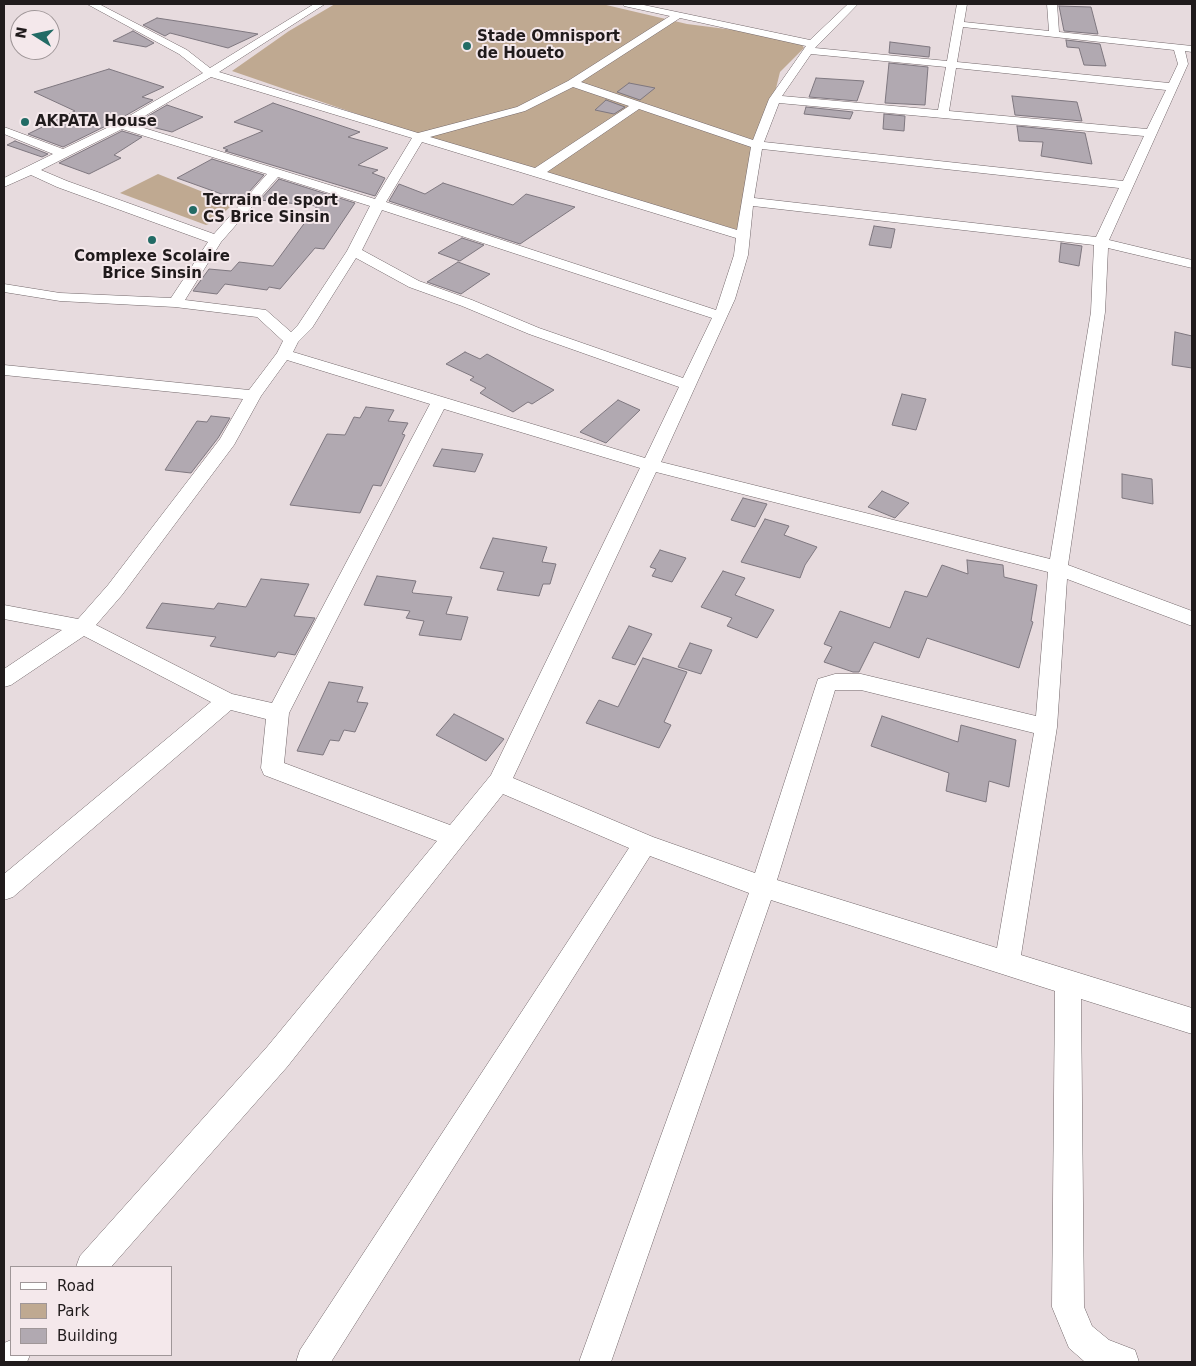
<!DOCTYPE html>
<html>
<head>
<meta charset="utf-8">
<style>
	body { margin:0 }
	#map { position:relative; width:1196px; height:1366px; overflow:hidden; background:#e7dbde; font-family:"DejaVu Sans",sans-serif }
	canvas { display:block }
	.frame { position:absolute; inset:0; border:5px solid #201b1c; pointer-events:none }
	.legend { position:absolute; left:10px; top:1266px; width:162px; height:90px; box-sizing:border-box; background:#f4e8eb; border:1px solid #9f9698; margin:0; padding:6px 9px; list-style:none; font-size:15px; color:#201b1c }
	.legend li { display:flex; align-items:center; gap:10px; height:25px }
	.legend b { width:25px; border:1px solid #9f9698 }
	.north { position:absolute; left:10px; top:10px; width:50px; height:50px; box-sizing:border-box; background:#f4e8eb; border:1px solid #9f9698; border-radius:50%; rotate:280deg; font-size:14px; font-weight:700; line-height:20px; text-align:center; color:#201b1c }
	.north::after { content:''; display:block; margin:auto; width:18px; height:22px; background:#226b65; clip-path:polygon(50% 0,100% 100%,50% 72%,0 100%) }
</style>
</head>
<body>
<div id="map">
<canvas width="1196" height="1366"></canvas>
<div class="frame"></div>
<ul class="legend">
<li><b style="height:6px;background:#fff"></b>Road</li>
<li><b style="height:14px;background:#bfa991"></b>Park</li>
<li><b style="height:14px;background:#b1a9b1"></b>Building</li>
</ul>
<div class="north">N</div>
</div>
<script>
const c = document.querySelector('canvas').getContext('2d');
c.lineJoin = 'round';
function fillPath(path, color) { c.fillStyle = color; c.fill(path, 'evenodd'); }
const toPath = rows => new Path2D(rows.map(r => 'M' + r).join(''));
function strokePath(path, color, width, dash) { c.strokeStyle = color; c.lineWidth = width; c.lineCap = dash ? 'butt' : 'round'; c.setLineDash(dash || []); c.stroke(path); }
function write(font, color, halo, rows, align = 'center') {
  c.font = font + ' "DejaVu Sans",sans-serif'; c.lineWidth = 4; c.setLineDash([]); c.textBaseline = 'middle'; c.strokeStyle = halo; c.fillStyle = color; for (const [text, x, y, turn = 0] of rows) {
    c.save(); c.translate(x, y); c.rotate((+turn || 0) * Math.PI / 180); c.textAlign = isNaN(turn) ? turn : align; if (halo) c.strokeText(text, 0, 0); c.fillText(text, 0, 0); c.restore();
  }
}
const green = toPath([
	[335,4,602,4,687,24,765,34,801,43,804,48,780,72,741,231,418,135,232,71,289,31],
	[158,174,208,194,231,206,214,222,206,225,120,193]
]);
const building = toPath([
	[1059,6,1091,7,1098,34,1064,31,1059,6],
	[157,18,190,23,258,34,228,48,170,33,165,36,143,25,157,18],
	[133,31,154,43,146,47,113,41,133,31],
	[1066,40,1100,44,1106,66,1084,65,1079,48,1067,47,1066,40],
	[890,42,930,47,929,57,889,53,890,42],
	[889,63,928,67,925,105,885,103,889,63],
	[109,69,164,87,142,97,153,100,116,121,63,147,28,134,75,111,34,92,109,69],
	[816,78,864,81,857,101,809,97,816,78],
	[629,83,655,88,640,100,617,92,629,83],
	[1012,96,1077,102,1082,121,1015,115,1012,96],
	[606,100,625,107,614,114,595,110,606,100],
	[273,103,360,132,348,137,388,148,358,165,378,170,372,173,385,178,375,196,225,151,228,150,223,148,263,131,234,122,273,103],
	[167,105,203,117,172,132,136,123,167,105],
	[806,107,853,112,850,119,804,114,806,107],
	[884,114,905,116,904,131,883,129,884,114],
	[1017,126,1085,133,1092,164,1041,156,1043,142,1019,141,1017,126],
	[122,131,142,137,114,155,121,158,89,174,59,163,122,131],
	[15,141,48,154,42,157,7,145,15,141],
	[212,159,264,175,241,201,177,178,212,159],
	[279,179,355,203,324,249,315,248,280,289,269,287,267,290,225,284,217,294,193,291,209,269,231,271,239,262,273,266,317,206,260,200,279,179],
	[443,183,513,205,526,194,575,207,520,244,389,201,399,184,425,194,443,183],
	[874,226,895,229,891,248,869,245,874,226],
	[462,238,484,245,460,261,438,253,462,238],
	[1061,243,1082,246,1079,266,1059,262,1061,243],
	[458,262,490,274,461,294,427,282,458,262],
	[1175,332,1192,336,1192,368,1172,365,1175,332],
	[465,352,480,359,487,354,554,390,532,404,528,402,513,412,480,393,486,388,470,380,474,377,446,364,465,352],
	[902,394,926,399,916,430,892,425,902,394],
	[618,400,640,410,606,443,580,432,618,400],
	[366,407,394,410,388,421,408,423,402,434,405,435,381,486,373,485,360,513,290,505,327,434,345,435,354,417,360,418,366,407],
	[211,416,230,418,218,438,191,473,165,470,197,421,207,422,211,416],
	[442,449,483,454,475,472,433,466,442,449],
	[1122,474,1152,479,1153,504,1122,498,1122,474],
	[882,491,909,503,895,518,868,507,882,491],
	[743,498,767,504,755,527,731,520,743,498],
	[765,519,789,526,784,535,817,547,805,565,800,578,741,562,765,519],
	[493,538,547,547,542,562,556,564,550,584,543,584,539,596,497,590,504,572,480,568,493,538],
	[660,550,686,558,672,582,652,576,656,569,650,567,660,550],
	[967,560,1003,565,1004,577,1037,585,1031,621,1033,622,1019,668,927,638,919,658,874,642,859,672,853,672,824,662,832,647,824,644,840,611,890,628,905,591,927,597,942,565,968,574,967,560],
	[723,571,745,578,735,595,774,610,757,638,727,626,732,618,701,607,723,571],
	[377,576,416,581,412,592,413,593,452,597,446,614,468,617,461,640,419,635,424,621,406,618,410,611,364,605,377,576],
	[261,579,309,584,294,616,315,618,295,655,278,652,275,657,210,646,216,637,146,628,162,603,214,609,218,603,246,607,261,579],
	[629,626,652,634,635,665,612,658,629,626],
	[690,643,712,650,701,674,678,667,690,643],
	[643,658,687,672,664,722,671,725,659,748,586,723,599,700,618,707,643,658],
	[329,682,363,687,357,702,368,703,355,732,344,730,339,741,330,740,323,755,297,751,329,682],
	[454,714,504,739,486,761,436,735,454,714],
	[882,716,958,742,961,725,1016,740,1009,787,989,781,986,802,946,791,949,773,871,746,882,716]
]);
const street = toPath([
	[87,4,99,4,187,50,210,68,314,4,325,4,219,72,418,133,517,107,568,81,670,16,624,6,622,4,639,4,810,40,848,4,858,4,815,48,947,61,957,4,967,4,964,22,1049,31,1047,4,1057,4,1059,32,1192,46,1192,52,1185,51,1188,64,1109,240,1192,260,1192,268,1108,248,1105,312,1068,565,1192,611,1192,626,1067,579,1057,727,1021,955,1192,1008,1192,1034,1081,999,1084,1307,1092,1326,1109,1340,1135,1350,1139,1362,1085,1362,1069,1348,1052,1307,1055,991,771,900,611,1362,579,1362,749,893,650,856,331,1362,296,1362,300,1350,629,848,503,794,287,1067,111,1267,76,1267,80,1256,267,1047,437,841,264,775,261,768,266,719,231,710,13,897,4,900,4,874,211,702,84,636,11,685,4,687,4,669,62,630,4,619,4,605,78,619,108,585,220,439,243,399,4,375,4,365,249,390,277,353,283,341,257,317,175,307,60,301,4,292,4,284,60,293,171,298,208,242,57,187,31,175,4,187,4,178,53,154,4,134,4,127,63,149,117,123,203,73,179,54,87,4],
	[680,18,806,46,769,99,753,140,581,82,680,18],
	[963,27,1174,50,1178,64,1169,83,957,62,963,27],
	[811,54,946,67,938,110,782,96,811,54],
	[956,68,1166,90,1147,129,949,111,956,68],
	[211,77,412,138,375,199,131,124,211,77],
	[573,87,629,106,535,168,430,137,525,111,573,87],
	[779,103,943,118,1144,136,1123,181,764,142,779,103],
	[639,109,751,147,737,230,547,172,639,109],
	[122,129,267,174,214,234,67,181,41,170,122,129],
	[422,142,736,238,734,255,716,310,386,202,422,142],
	[762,149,1119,188,1096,237,754,198,762,149],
	[278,177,370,206,347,251,298,325,291,332,266,310,185,300,221,242,278,177],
	[753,206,1094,245,1091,312,1050,559,661,462,735,299,748,255,753,206],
	[382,210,712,318,683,378,539,328,472,300,419,281,362,250,382,210],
	[356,258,409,287,462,306,529,334,679,387,645,458,293,352,298,342,312,328,356,258],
	[287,360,430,404,272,703,232,694,96,625,122,595,234,445,261,396,287,360],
	[444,409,640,468,491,775,450,825,284,763,289,713,444,409],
	[656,472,1048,572,1036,716,861,674,835,674,818,679,755,873,653,837,513,778,656,472],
	[835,690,861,690,1034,733,997,948,777,880,835,690],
	[11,1340,11,1355,30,1355,27,1362,4,1362,4,1343,11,1340]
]);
const markers = [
	[467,46,5,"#226b65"],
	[25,122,5,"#226b65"],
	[193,210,5,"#226b65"],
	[152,240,5,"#226b65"]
];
const farPoinames = [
	["Stade Omnisport",477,37],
	["de Houeto",477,54],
	["AKPATA House",35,122],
	["Terrain de sport",203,201],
	["CS Brice Sinsin",203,218],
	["Complexe Scolaire",152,257,"center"],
	["Brice Sinsin",152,274,"center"]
];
fillPath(green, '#bfa991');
fillPath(building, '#b1a9b1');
strokePath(building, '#7e777f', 1);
strokePath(street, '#73686b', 1);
fillPath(street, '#fff');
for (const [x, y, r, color] of markers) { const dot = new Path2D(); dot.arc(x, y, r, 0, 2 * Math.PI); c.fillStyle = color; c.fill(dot); strokePath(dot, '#f4e8eb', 2); }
write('bold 15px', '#201b1c', '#f4e8eb', farPoinames, 'left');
</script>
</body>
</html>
